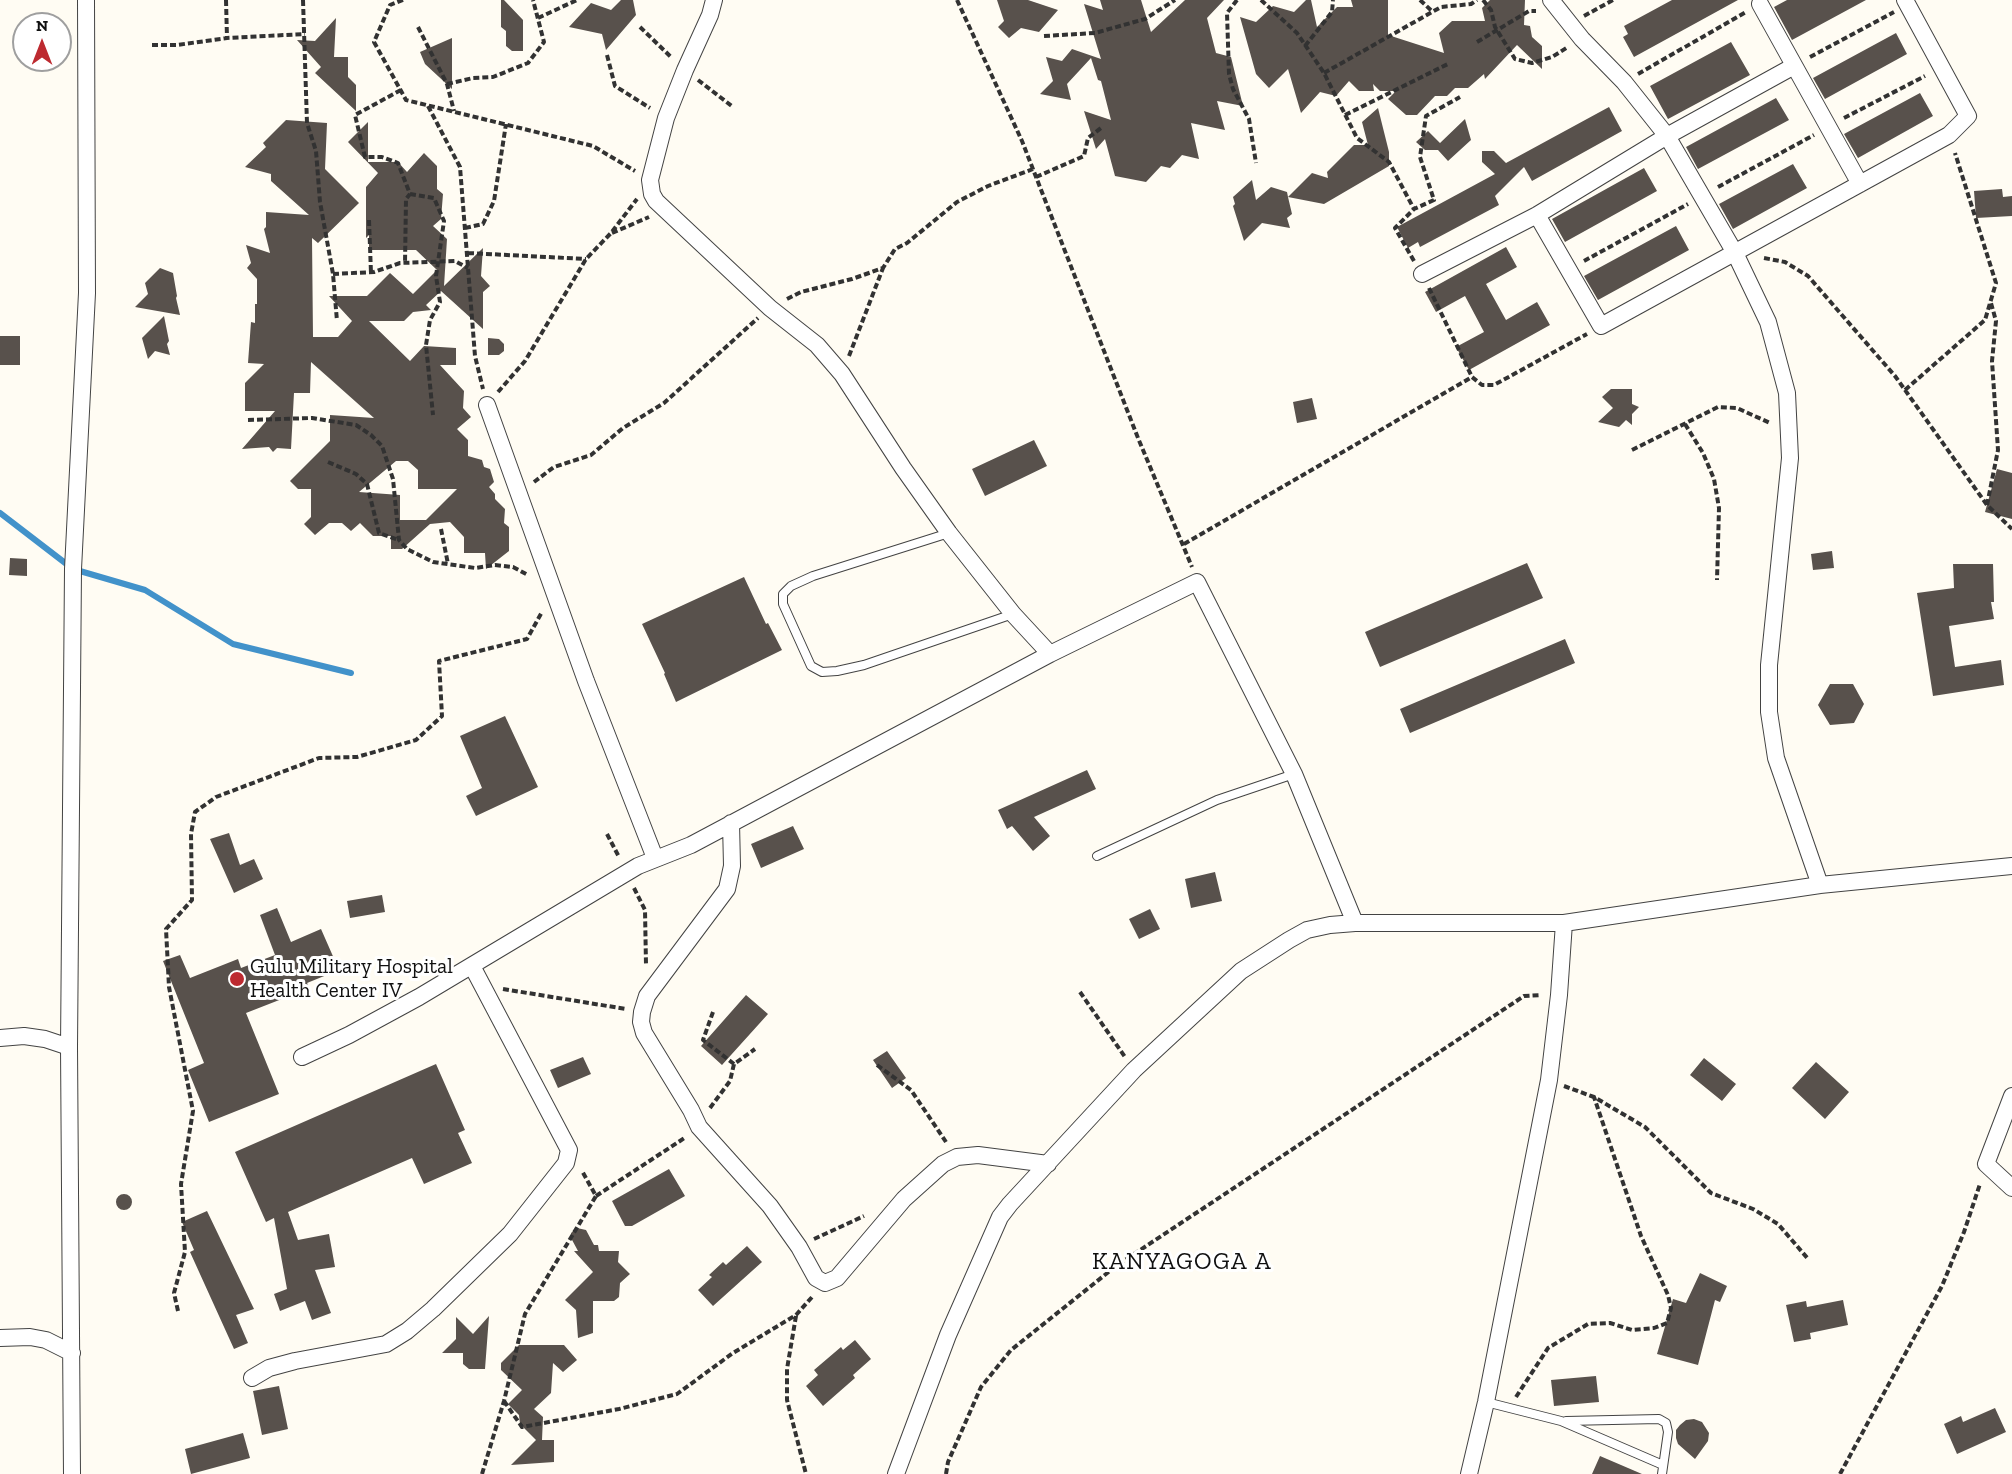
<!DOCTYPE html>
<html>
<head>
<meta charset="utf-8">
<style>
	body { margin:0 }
	#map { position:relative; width:2012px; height:1474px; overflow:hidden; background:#fffcf3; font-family:"Zilla Slab",serif }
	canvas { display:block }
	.north { position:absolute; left:12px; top:12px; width:60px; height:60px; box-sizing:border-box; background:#fff; border:2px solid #9f9f9f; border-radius:50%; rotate:0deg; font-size:16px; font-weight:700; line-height:24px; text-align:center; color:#101010 }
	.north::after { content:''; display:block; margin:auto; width:21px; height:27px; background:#bd2a30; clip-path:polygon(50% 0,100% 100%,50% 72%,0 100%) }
</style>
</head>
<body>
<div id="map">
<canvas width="2012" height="1474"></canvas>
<div class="north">N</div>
</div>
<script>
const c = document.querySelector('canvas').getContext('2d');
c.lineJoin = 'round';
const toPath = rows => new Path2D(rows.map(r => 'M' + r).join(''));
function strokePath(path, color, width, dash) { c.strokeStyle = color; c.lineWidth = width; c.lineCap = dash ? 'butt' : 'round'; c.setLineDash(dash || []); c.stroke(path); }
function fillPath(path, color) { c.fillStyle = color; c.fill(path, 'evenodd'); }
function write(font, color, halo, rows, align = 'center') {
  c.font = font + ' "Zilla Slab",serif'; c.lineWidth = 6; c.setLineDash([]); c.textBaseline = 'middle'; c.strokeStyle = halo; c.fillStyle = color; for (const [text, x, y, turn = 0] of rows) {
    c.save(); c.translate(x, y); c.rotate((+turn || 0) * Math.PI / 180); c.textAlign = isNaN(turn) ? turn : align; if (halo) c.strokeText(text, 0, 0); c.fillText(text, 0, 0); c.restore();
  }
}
const stream = toPath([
	[0,513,73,569,145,590,233,644,351,673]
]);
const building = toPath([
	[501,0,504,0,523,20,523,51,512,51,506,46,506,31,501,27],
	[621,0,633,0,636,15,606,50,602,34,569,27,591,3,611,10],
	[997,0,1028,0,1058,10,1039,32,1021,28,1009,38,998,27,1004,21],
	[1100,0,1141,0,1151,32,1185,0,1224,0,1207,18,1216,53,1231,57,1243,106,1217,101,1225,130,1191,123,1199,159,1182,155,1170,168,1161,166,1146,182,1115,176,1105,139,1096,149,1084,111,1111,120,1101,81,1098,80,1091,58,1067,84,1071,100,1040,94,1053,81,1046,57,1062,61,1072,49,1101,59,1084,4,1103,10],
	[1306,0,1311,0,1317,27,1337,7,1353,7,1351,0,1388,0,1388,35,1444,53,1439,33,1452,21,1485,21,1482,8,1490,0,1525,0,1524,25,1530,26,1532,37,1542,46,1542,69,1517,45,1485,79,1484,74,1468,88,1455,88,1447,96,1435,96,1417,115,1406,115,1388,99,1396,91,1380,91,1373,84,1374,91,1359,91,1349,81,1336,96,1320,92,1301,113,1288,69,1269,88,1256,74,1240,17,1256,22,1273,6,1294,12],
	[1672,0,1738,0,1634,57,1623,37,1628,34,1624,26],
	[1787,0,1866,0,1792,40,1774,7],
	[336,18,334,57,348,57,348,77,356,85,356,111,315,73,321,67,297,40,315,41],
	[1896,33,1907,54,1825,99,1813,78],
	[452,38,452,89,425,64,420,52],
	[1731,42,1750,75,1668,119,1650,86],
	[1920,93,1933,116,1858,158,1844,134],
	[1776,98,1789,120,1698,169,1686,147],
	[1609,107,1622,131,1532,181,1524,167,1495,196,1499,205,1420,247,1418,242,1408,248,1397,227,1495,174,1482,162,1482,151,1494,151,1506,163],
	[1378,108,1389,152,1389,166,1324,204,1288,197,1292,214,1287,218,1290,228,1262,223,1244,241,1233,206,1235,204,1233,197,1252,180,1256,200,1271,187,1287,192,1288,197,1312,173,1328,178,1327,172,1354,145,1368,145,1362,122],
	[1465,119,1471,140,1448,161,1438,150,1425,150,1416,142,1428,131,1440,143],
	[286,120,327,123,325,169,359,203,318,243,312,238,313,337,338,337,352,321,329,296,367,296,390,273,413,294,437,270,416,250,369,250,369,235,366,238,366,187,378,173,348,142,368,122,368,162,398,162,407,172,424,153,437,166,437,189,443,194,441,219,433,226,447,239,444,286,483,248,481,276,490,286,483,292,483,329,441,291,426,305,431,310,413,312,404,321,369,321,410,361,424,346,456,348,456,365,440,365,464,391,463,408,471,417,457,429,468,440,468,456,482,460,484,467,490,469,494,482,489,487,495,494,495,499,505,509,504,523,509,527,509,551,486,569,485,553,464,553,464,537,450,522,430,524,402,549,391,549,391,536,373,536,360,523,351,531,342,523,329,523,315,535,304,524,311,517,311,489,298,489,290,481,330,441,330,415,374,418,311,362,310,393,294,393,291,449,277,448,273,452,269,447,242,449,275,411,245,411,245,383,264,364,248,363,251,322,255,323,255,304,257,304,257,279,247,268,251,263,246,245,270,253,264,229,266,227,266,212,309,215,271,181,271,174,245,167,266,147,263,143],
	[396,461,408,461,418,470,418,489,457,489,426,520,400,520,400,495,359,492],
	[1793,164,1807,188,1733,229,1719,204],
	[1644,168,1657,191,1565,242,1552,219],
	[2002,189,2003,197,2012,196,2012,216,1976,218,1974,191],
	[1676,226,1689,250,1598,300,1584,276],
	[1506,247,1517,267,1486,284,1506,320,1537,302,1550,325,1469,370,1456,347,1484,332,1465,296,1436,312,1425,292],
	[160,268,173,273,177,296,176,298,180,315,135,307,148,294,145,283],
	[164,316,169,341,167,344,170,355,155,351,148,359,142,338],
	[0,336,20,336,20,365,0,365],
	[488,338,499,339,504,344,504,351,499,355,488,355],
	[1611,389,1632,389,1632,404,1639,407,1632,414,1632,425,1626,420,1619,427,1598,422,1613,408,1602,397],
	[1312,398,1317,419,1297,423,1293,402],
	[1034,440,1047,466,985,496,972,469],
	[1997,469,2012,473,2012,519,1985,512],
	[1832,551,1834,568,1813,570,1811,554],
	[10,558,27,559,27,576,9,575],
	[1527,563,1543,598,1380,667,1365,632],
	[1953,564,1993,564,1994,602,1991,602,1994,619,1949,626,1955,667,2001,660,2004,685,1933,696,1917,593,1954,588],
	[744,577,766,624,768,623,782,650,676,702,664,674,665,673,642,624],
	[1565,639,1575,663,1410,733,1400,709],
	[1830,684,1853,684,1864,704,1854,723,1830,725,1818,705],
	[505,716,538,787,476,816,466,796,482,788,460,736],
	[1087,770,1096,789,1034,817,1050,836,1033,851,1012,826,1007,829,998,810],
	[793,826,804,849,761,868,751,844],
	[229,833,240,865,254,859,263,879,234,893,210,839],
	[1215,872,1222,901,1191,908,1185,879],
	[382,895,385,912,350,918,347,901],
	[277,908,291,942,321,929,339,970,307,983,310,988,246,1013,279,1094,209,1122,188,1070,204,1063,163,961,180,955,190,978,238,959,241,968,275,955,260,915],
	[1150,909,1160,929,1139,939,1129,919],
	[746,995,768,1014,722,1065,701,1046],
	[887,1051,906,1078,892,1088,873,1060],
	[583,1057,591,1074,558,1088,550,1070],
	[1704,1058,1736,1084,1722,1101,1690,1075],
	[1816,1062,1849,1092,1825,1119,1792,1088],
	[436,1064,465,1130,458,1133,472,1163,424,1184,412,1158,288,1212,298,1240,329,1234,335,1267,315,1270,331,1313,312,1320,305,1301,280,1311,274,1294,287,1289,274,1218,266,1222,235,1152],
	[669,1169,685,1196,632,1226,625,1226,612,1201],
	'116 1202a8 8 0 1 1 16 0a8 8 0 1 1-16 0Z',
	[207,1211,254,1309,236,1315,248,1343,234,1349,190,1252,194,1250,182,1222],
	[577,1228,586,1230,594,1245,598,1245,599,1251,619,1251,618,1262,630,1274,620,1283,619,1297,614,1301,593,1301,593,1333,578,1338,576,1310,565,1300,593,1272,574,1251,578,1251,571,1238,571,1233],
	[747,1246,762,1262,713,1306,698,1290,712,1277,709,1275,723,1262,726,1265],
	[1700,1273,1727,1286,1720,1302,1715,1300,1698,1365,1657,1354,1673,1299,1686,1303],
	[1843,1300,1848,1325,1810,1333,1811,1339,1794,1342,1786,1305,1806,1301,1807,1307],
	[489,1316,485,1369,469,1369,463,1364,463,1353,442,1353,456,1339,456,1317,473,1334],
	[855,1340,871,1359,853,1375,855,1378,823,1406,806,1386,818,1375,814,1370,841,1347,843,1350],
	[519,1345,564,1345,577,1360,563,1372,553,1363,551,1393,534,1409,543,1417,542,1440,554,1440,554,1462,511,1465,536,1440,520,1424,519,1415,508,1404,522,1390,501,1370,501,1363],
	[1596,1376,1599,1402,1554,1406,1551,1380],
	[279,1386,288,1429,262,1435,253,1391],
	[1995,1408,2006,1432,1957,1454,1944,1424,1961,1416,1963,1422],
	[1694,1419,1702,1422,1709,1433,1708,1441,1695,1459,1678,1444,1676,1438,1676,1430,1680,1425,1686,1420],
	[243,1433,250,1458,191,1474,185,1449],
	[1600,1456,1642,1474,1592,1474]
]);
const path = toPath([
	[226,0,227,38],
	[303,0,307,123,316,151,320,202,333,274,337,321],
	[403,0,390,5,374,42,406,100,593,146,635,171],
	[957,0,1022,141,1138,438,1192,567],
	[1237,0,1227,13,1229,74,1233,89,1249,119,1256,163],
	[1261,0,1297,33,1324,73,1357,138,1389,162,1414,209],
	[1420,0,1433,12],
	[1483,0,1491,10,1495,27,1515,59,1532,63,1552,57,1568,47],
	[1584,16,1613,0],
	[538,18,577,0],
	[418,27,447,84,454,111],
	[640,27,672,58],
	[1044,36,1095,33,1145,19,1175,0],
	[1477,42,1529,11,1536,11],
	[152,45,177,45,227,38,305,34],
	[1305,46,1332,12,1333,0],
	[607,55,615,86,650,108],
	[1810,57,1894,12],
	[1324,73,1441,7,1471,4,1477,0],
	[1638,74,1746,12],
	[698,80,733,107],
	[447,84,473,78,493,77,528,63,544,42,533,0],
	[401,90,355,115,365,157,382,157,398,163,410,194,406,199,405,263],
	[428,106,460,167,475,356,483,389],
	[1345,115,1448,64],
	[1844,118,1925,76],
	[1036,177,1084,156,1088,138,1101,128],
	[1718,187,1814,135],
	[410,194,434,198,444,221,436,276,440,302,430,320,426,345,433,415],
	[369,220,371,273],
	[465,228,483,224,494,201,506,124],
	[612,233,649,217],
	[468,253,586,259],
	[1764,258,1785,262,1808,276,1895,376,1987,505,2012,529],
	[1414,261,1395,228,1414,209,1434,200,1420,157,1426,116,1460,97],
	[1584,261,1688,204],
	[333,274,374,272,400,263,455,261,468,268],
	[1429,288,1472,377,1482,385,1494,385,1587,334],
	[787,299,801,292,852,279,883,268,895,249,907,243,957,202,988,186,1033,169],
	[849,356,883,268],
	[1905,390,1985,320,1996,283,1955,153],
	[498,392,525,361,586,259,611,233,637,199],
	[248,420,312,418,356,425,371,435,382,446,393,479,399,540,407,549,433,562,475,568,495,565,513,567,528,575],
	[1685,424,1703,453,1714,479,1719,508,1717,580],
	[1632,450,1718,407,1737,408,1770,423],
	[328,462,356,474,367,484,379,533,399,540],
	[534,482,554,467,591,455,623,428,664,403,758,318],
	[1987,505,1998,450,1992,361,1996,321,1991,303],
	[441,529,448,564],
	[1184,544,1472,377],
	[607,834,619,857],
	[634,888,645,910,646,965],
	[503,989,626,1009],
	[1080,992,1125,1057],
	[713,1012,703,1040,734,1064],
	[877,1065,911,1090,946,1142],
	[1564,1086,1594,1097,1645,1127,1711,1193,1753,1209,1778,1224,1809,1260],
	[710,1108,730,1081,734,1064,755,1049],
	[596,1196,686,1137],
	[814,1239,864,1216],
	[178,1311,174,1293,185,1252,181,1184,193,1111,169,987,166,929,192,900,191,834,195,812,216,797,319,758,357,757,416,740,442,716,439,661,527,639,542,612],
	[796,1316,787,1369,787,1400,806,1474],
	[1516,1397,1548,1348,1588,1324,1610,1323,1632,1330,1654,1328,1667,1323,1671,1308,1668,1295,1641,1236,1594,1097],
	[504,1401,522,1427,619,1409,677,1394,733,1353,796,1315,813,1296],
	[482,1474,504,1401,525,1314,596,1196,582,1171],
	[946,1474,948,1462,981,1387,1011,1350,1116,1266,1524,996,1541,995],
	[1840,1474,1942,1286,1964,1232,1980,1184]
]);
const service = toPath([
	[949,533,813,576,791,586,783,594,783,604,811,666,822,672,837,671,864,665,1013,614],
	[1097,856,1217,800,1294,774],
	[1486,1402,1561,1421,1663,1465],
	[1566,1421,1659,1419,1666,1423,1668,1432,1662,1474]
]);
const minor = toPath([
	[714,0,710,15,685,70,666,118,650,180,652,194,656,201,770,308,817,345,842,374,903,468,949,533,1013,614,1050,654,1197,582,1294,774,1355,923,1564,923,1820,885,2012,866],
	[1551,0,1582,39,1624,82,1667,136,1735,253,1768,322,1787,393,1790,458,1769,665,1769,712,1776,758,1820,885],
	[1760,4,1860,184],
	[1537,215,1601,326,1949,135,1968,116,1905,0],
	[1422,274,1537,215,1667,136,1794,66],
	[487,405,586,681,655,858],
	[731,823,732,866,727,889,647,996,642,1012,641,1022,644,1033,691,1110,699,1127,770,1206,799,1247,816,1278,825,1283,837,1278,904,1199,943,1164,957,1157,978,1155,1048,1164],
	[0,1038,24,1036,45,1039,69,1047],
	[302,1057,349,1035,419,997,638,866,691,845,1050,654],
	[2012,1096,1986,1164,2012,1188],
	[0,1338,30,1337,46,1340,72,1353],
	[252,1378,269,1368,295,1361,386,1344,407,1331,433,1309,510,1234,566,1163,569,1150,472,966],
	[72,1474,69,1047,73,569,87,293,86,0],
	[896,1474,948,1335,1000,1217,1010,1204,1134,1070,1241,971,1289,940,1307,930,1330,925,1355,923],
	[1469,1474,1486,1402,1549,1080,1559,995,1564,923]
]);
const markers = [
	[237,979,8,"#bd2a30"]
];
const poiNames = [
	["Gulu Military Hospital",250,967],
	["Health Center IV",250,991]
];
const quarterNames = [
	["KANYAGOGA A",1182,1262]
];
strokePath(stream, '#4292ca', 6);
fillPath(building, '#58514c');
strokePath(service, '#434343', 10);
strokePath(minor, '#434343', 18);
strokePath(path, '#323232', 4, [6, 3]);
strokePath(service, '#fff', 8);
strokePath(minor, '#fff', 16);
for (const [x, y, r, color] of markers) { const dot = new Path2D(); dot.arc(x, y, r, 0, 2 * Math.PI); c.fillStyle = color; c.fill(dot); strokePath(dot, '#fff', 2); }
write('21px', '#101010', '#fff', poiNames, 'left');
c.letterSpacing = '1.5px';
write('24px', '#101010', '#fff', quarterNames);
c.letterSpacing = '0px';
</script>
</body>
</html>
